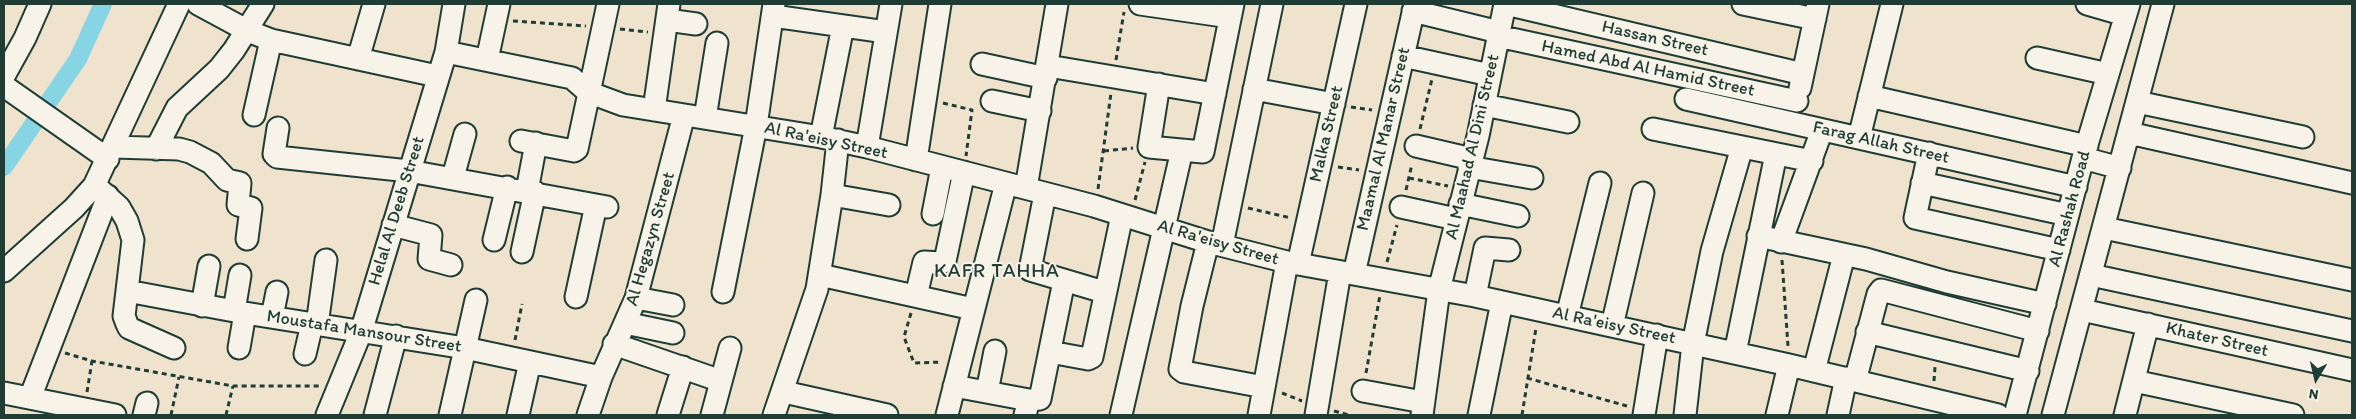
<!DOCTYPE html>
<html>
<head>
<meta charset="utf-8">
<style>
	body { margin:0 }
	#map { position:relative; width:2356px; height:419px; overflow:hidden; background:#efe3ce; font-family:Itim,sans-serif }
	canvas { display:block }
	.frame { position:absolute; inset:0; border:5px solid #1f3d34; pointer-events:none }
	.north { position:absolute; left:2291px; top:354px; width:50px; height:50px; -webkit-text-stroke:4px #f7f3e8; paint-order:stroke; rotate:189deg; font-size:14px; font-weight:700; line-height:20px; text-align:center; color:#1f3d34 }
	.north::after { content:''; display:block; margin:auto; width:18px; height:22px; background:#1f3d34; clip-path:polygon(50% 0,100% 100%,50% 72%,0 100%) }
</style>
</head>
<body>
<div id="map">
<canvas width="2356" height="419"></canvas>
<div class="frame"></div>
<div class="north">N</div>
</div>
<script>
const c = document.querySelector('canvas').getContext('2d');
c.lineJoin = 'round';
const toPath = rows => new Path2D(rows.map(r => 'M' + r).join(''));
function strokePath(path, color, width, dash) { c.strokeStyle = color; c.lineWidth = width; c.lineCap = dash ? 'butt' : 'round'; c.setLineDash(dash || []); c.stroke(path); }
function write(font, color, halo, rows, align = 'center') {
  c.font = font + ' Itim,sans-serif'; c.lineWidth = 4; c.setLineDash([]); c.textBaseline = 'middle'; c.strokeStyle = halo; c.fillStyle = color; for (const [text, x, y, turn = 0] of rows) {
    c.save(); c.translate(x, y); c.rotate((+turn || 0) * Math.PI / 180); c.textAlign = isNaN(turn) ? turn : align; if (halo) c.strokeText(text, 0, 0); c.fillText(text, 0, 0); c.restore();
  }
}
const canal = toPath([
	[4,167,78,59,103,4]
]);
const path = toPath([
	[513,21,586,26],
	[620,29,648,32],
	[1116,60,1124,12],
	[943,103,972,110,966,156],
	[1351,107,1372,110],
	[1420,129,1432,79],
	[1104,151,1133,148],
	[1338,167,1359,170],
	[1409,178,1448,186],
	[1098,189,1111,93],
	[1406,190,1412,164],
	[1135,200,1145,162],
	[1248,208,1291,218],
	[1782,260,1788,346],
	[1387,262,1397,225],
	[911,313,904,337,914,363,942,362],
	[515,340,522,304],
	[65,353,92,361,233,386,320,386],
	[1366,373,1380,295],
	[1527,378,1627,406],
	[1934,381,1935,367],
	[87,392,92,361],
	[1282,393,1302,401],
	[1334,411,1349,415],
	[171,415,179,377],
	[226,415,233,386],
	[1522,415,1536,328]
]);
const minor = toPath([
	[198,4,248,31,271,40,437,76],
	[1140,4,1230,17],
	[1506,4,1803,74],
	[1743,4,1815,19],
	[2087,4,2125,15],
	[1413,11,1499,32],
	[773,16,886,32],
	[667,20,696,24],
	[1498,36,1797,101],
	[446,52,572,78,588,92,623,105,821,137,867,147,1094,206,1208,242,1287,262,1475,296,1789,365,1998,415],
	[1403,56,1490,75],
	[2037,58,2108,74],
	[358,59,374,4],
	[487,60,499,4],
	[982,64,1046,78],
	[1048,66,1215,94],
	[4,76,25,38,40,4],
	[1159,84,1149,147,1203,152,1233,4],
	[4,86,108,159],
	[1800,88,1818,4],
	[1254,89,1334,104],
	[1869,96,2087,146],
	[1686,99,2076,187],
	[992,101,1040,111],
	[2137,102,2303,137],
	[1484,105,1568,122],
	[654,110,669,4],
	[254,115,271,40],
	[705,118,717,43],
	[278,128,274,154,277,157,409,171,607,207],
	[1653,129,1812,161],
	[2129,133,2352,183],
	[821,137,843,26],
	[1859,138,1892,4],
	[521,141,574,151,577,149,608,4],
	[1416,146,1472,159],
	[114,147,179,149,190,152,211,163,227,180,240,183,238,205,251,208,247,239],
	[867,147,891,4],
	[156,149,177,108,219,69,234,50,263,4],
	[1929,153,1915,218,2059,250],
	[2083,158,2120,168],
	[916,160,940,4],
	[1469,167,1532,178],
	[453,177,465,134],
	[1922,183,2068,215],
	[1026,188,1057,4],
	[99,189,119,207,127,221,133,240,124,316,127,324,129,328,174,348],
	[527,191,536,143],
	[1045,194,1030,270,1104,292],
	[832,195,889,205],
	[1460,204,1518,216],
	[1401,207,1456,219],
	[933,214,942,167],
	[393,225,431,235,429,259,451,265],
	[2104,228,2352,280],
	[1758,236,1866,259,1947,282,2045,304],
	[494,240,507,187],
	[1208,242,1192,306,1180,369,1184,372,1264,387],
	[1781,242,1822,130],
	[1222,245,1272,4],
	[522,252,535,192],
	[1298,264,1356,4],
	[4,271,74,208,94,186,179,4],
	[1354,274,1415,4],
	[820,275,973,309],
	[2091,275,2352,331],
	[127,291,245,313,465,348,601,377],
	[723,292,756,126,774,4],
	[916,296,924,262,941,263,945,261,964,172],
	[1475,296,1485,248,1509,250],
	[576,297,596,205],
	[636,298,673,305],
	[202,306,209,266],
	[2082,310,2352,370],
	[234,311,240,275],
	[1567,316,1600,183],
	[272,317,277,292],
	[625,323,673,333],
	[317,325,326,260],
	[1612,326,1643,193],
	[1867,332,2028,371],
	[614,344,721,381],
	[239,348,245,313],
	[1050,352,1088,359,1092,357,1122,215],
	[1735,353,1776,154],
	[305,354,312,324],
	[1814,371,1844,255],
	[1855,381,1878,294,1881,290,2038,331],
	[2134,381,2293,415],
	[954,386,1029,400],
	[1363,391,1423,402],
	[784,392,887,415],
	[987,392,995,351],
	[4,393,115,415],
	[30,398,108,196],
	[144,415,147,403],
	[327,415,361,332,446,52,454,4],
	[375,415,396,336],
	[450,415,476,300],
	[518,415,530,362],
	[588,415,601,377,636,298,684,115],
	[668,415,683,367],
	[712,415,730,348],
	[774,415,817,289,832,195,838,140],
	[947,415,1006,183],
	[1025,415,1029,400,1040,399,1064,281],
	[1121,415,1182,150],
	[1259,415,1287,262],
	[1316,415,1340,272],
	[1422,415,1439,290,1478,136,1505,4],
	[1479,415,1502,302],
	[1644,415,1657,335],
	[1685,415,1693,344,1712,251,1742,147],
	[1777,415,1789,365],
	[1838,415,1846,378],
	[2015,415,2083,158,2129,4],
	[2053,415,2163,4],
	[2125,415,2148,324]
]);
const streetNames = [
	["Hassan Street",1655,39,13],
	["Hamed Abd Al Hamid Street",1648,69,12],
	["Malka Street",1327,134,-77],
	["Maamal Al Manar Street",1384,139,-77],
	["Al Ra'eisy Street",826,141,12],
	["Farag Allah Street",1881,143,13],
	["Al Maahad Al Dini Street",1473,147,-77],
	["Al Rashah Road",2070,209,-75],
	["Helal Al Deeb Street",397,211,-73],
	["Al Hegazyn Street",651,239,-74],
	["Al Ra'eisy Street",1218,243,16],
	["Al Ra'eisy Street",1614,326,12],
	["Moustafa Mansour Street",364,332,9],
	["Khater Street",2217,340,13]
];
const quarterNames = [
	["KAFR TAHHA",997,272]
];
strokePath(canal, '#86d4e4', 18);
strokePath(minor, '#1f3d34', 25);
strokePath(path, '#1f3d34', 3, [5, 4]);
strokePath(minor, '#f7f3e8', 21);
write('18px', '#1f3d34', '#f7f3e8', streetNames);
c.letterSpacing = '1px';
write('20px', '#1f3d34', '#f7f3e8', quarterNames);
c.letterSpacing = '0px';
</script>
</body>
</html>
